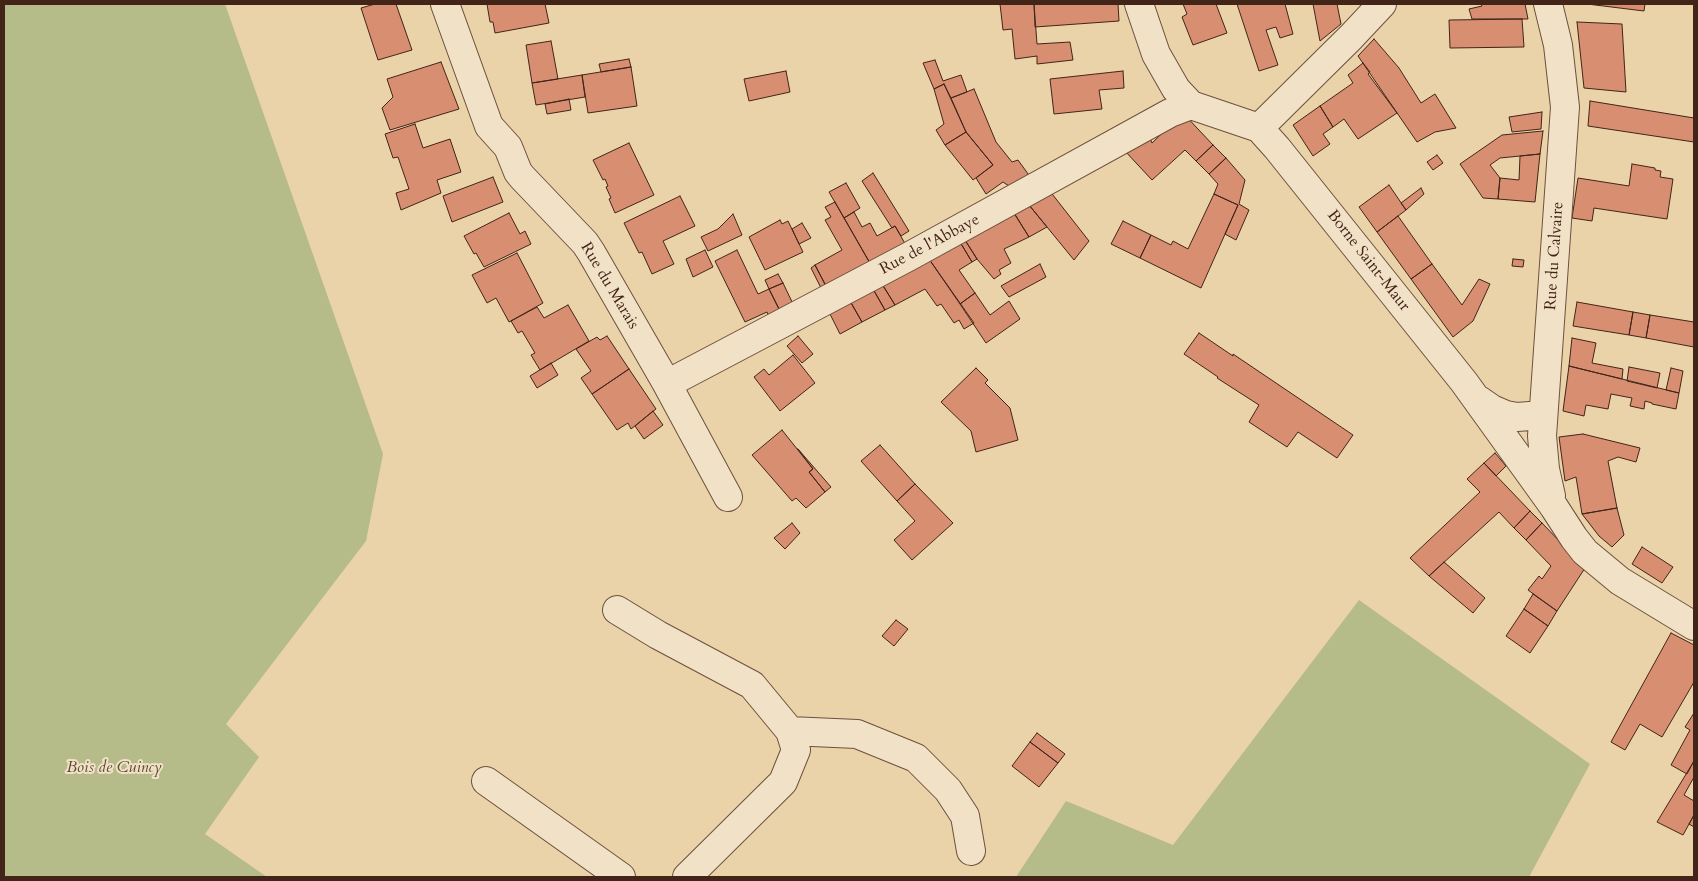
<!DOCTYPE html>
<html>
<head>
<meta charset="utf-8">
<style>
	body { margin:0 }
	#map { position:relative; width:1698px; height:881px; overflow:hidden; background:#ead2a9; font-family:Cardo,serif }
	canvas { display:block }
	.frame { position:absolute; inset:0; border:5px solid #432419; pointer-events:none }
</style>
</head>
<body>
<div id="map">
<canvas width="1698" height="881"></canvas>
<div class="frame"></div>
</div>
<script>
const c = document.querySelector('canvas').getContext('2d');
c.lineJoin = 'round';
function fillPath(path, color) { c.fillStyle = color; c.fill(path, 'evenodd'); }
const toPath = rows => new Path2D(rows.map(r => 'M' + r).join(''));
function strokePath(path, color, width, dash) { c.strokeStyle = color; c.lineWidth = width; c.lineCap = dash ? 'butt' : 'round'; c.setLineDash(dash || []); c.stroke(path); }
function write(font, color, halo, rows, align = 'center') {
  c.font = font + ' Cardo,serif'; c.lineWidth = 4; c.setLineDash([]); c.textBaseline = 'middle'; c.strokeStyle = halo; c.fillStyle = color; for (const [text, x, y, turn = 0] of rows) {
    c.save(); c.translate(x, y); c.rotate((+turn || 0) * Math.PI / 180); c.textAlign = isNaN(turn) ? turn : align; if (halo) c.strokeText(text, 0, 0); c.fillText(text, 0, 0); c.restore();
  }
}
const green = toPath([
	[4,4,225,4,383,454,366,541,226,724,259,757,205,834,267,877,4,877],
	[1359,600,1590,764,1529,877,1016,877,1066,801,1173,845]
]);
const building = toPath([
	[375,4,396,4,412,50,378,60,361,8,375,4],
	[487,4,545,4,549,23,495,33,493,22,490,22,487,4],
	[1000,4,1034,4,1037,44,1070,42,1073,60,1037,64,1037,56,1015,59,1012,29,1003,30,1000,4],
	[1034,4,1118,4,1119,21,1035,27,1034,4],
	[1183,4,1216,4,1227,33,1193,45,1182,17,1187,14,1183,4],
	[1237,4,1285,4,1293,34,1280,38,1276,27,1266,30,1278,65,1259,71,1237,4],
	[1313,4,1337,4,1341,24,1320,41,1313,4],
	[1481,4,1525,4,1528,19,1472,19,1469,9,1482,6,1481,4],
	[1587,4,1645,4,1644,11,1587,4],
	[1522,19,1524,47,1450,48,1449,20,1522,19],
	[1577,22,1622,24,1626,92,1584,88,1577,22],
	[1374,39,1399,68,1421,103,1435,94,1456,128,1435,132,1417,142,1358,56,1374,39],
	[551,41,558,79,532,83,526,45,551,41],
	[629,59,631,67,601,72,599,64,629,59],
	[935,60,943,81,961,75,967,92,951,98,944,84,934,89,923,63,935,60],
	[441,62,459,109,390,130,382,108,393,97,387,79,441,62],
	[1363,63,1370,72,1368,74,1397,113,1358,139,1344,119,1333,127,1320,106,1353,83,1348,75,1363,63],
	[631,67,637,106,588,113,582,75,631,67],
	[786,71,790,92,749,101,744,79,786,71],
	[1123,71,1124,88,1099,90,1102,109,1054,114,1050,79,1123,71],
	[582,75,585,97,536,105,532,83,582,75],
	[944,84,966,132,945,145,936,130,944,124,934,89,944,84],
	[974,89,996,142,1012,162,1018,160,1031,178,1012,188,1003,182,986,194,976,178,993,165,966,132,951,98,974,89],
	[569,99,571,110,547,114,545,104,569,99],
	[1590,101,1694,118,1694,142,1588,126,1590,101],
	[1320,106,1333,127,1323,134,1330,144,1313,156,1293,125,1320,106],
	[1542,112,1541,129,1512,132,1509,117,1542,112],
	[1183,113,1213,145,1196,161,1185,150,1152,180,1124,150,1150,138,1152,143,1183,113],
	[415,124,423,148,450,139,461,172,437,180,441,193,401,210,396,193,409,189,398,157,393,158,385,134,415,124],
	[1543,131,1540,154,1500,158,1490,165,1500,178,1498,199,1483,198,1460,164,1502,135,1543,131],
	[966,132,993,165,973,180,945,145,966,132],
	[629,143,654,195,615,213,609,199,611,198,606,187,608,186,605,179,603,180,593,160,629,143],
	[1213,145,1226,158,1209,174,1196,161,1213,145],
	[1540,154,1535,202,1498,199,1500,178,1519,180,1520,156,1540,154],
	[1437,155,1443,163,1433,170,1427,162,1437,155],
	[1226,158,1245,180,1239,204,1249,210,1236,240,1225,234,1238,205,1214,194,1218,184,1209,174,1226,158],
	[1632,164,1655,168,1655,170,1661,171,1660,177,1673,179,1667,219,1594,208,1592,221,1572,218,1578,178,1629,186,1632,164],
	[873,173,909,231,901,236,895,226,892,228,862,181,873,173],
	[493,177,503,202,452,222,443,196,493,177],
	[846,183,860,208,844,218,829,192,846,183],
	[1389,185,1406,210,1377,232,1359,207,1389,185],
	[1421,188,1424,194,1406,210,1401,203,1421,188],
	[1049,190,1089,241,1074,260,1029,205,1049,190],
	[1214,194,1238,205,1201,288,1140,258,1151,235,1171,245,1173,241,1188,249,1214,194],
	[680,196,695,226,663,241,674,264,652,274,642,252,639,253,624,223,680,196],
	[835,202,871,265,827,288,815,265,842,250,825,220,831,217,825,207,835,202],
	[1029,205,1047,227,1029,237,1014,213,1029,205],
	[854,212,862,227,870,223,877,236,895,226,907,247,871,265,844,218,854,212],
	[509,213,520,234,525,231,531,244,484,267,476,253,474,254,464,236,509,213],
	[1014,213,1029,237,1004,249,1011,263,999,270,1001,274,994,279,977,259,965,240,1014,213],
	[733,214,742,235,708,251,701,237,718,229,733,214],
	[1398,216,1432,264,1411,279,1377,232,1398,216],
	[780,220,782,224,788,221,803,252,765,270,749,237,780,220],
	[1123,221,1151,235,1140,258,1111,244,1123,221],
	[802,223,811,238,799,244,792,229,802,223],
	[965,240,977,259,972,262,960,242,965,240],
	[960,242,972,262,959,270,975,293,960,304,929,259,960,242],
	[705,250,713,267,693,277,686,259,705,250],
	[737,250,758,294,769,289,781,313,770,319,767,312,745,322,715,261,737,250],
	[517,253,543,303,509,322,496,298,487,303,472,275,517,253],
	[929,259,974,323,964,329,959,320,954,323,941,304,937,306,925,289,895,305,882,284,929,259],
	[1513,259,1524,260,1523,267,1512,266,1513,259],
	[1040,264,1046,277,1009,297,1001,286,1040,264],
	[1432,264,1462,305,1479,279,1490,284,1473,321,1453,337,1411,279,1432,264],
	[815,265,827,288,822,290,811,268,815,265],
	[778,274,783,283,769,289,765,280,778,274],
	[783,283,794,306,781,313,769,289,783,283],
	[882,284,895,305,885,310,873,289,882,284],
	[873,289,885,310,862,322,850,301,873,289],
	[975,293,990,315,1009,301,1020,319,986,343,960,304,975,293],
	[850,301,862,322,840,334,829,312,850,301],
	[1577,302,1633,312,1629,335,1573,326,1577,302],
	[568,305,589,341,540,370,531,355,535,353,522,331,518,333,511,321,537,307,544,318,568,305],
	[1633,312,1650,315,1646,338,1629,335,1633,312],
	[1650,315,1694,322,1694,347,1646,338,1650,315],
	[1199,333,1233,356,1233,354,1353,435,1337,458,1298,432,1287,447,1249,422,1259,405,1217,378,1218,377,1184,354,1199,333],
	[607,336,629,369,592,394,581,378,591,371,576,349,597,337,600,340,607,336],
	[798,336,813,354,802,363,787,346,798,336],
	[1572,338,1596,343,1592,363,1623,369,1622,379,1569,366,1572,338],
	[793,355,815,383,780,411,754,377,764,369,769,375,793,355],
	[551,363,558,375,537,388,530,376,551,363],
	[1569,366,1679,393,1676,409,1652,404,1652,403,1645,401,1644,409,1630,406,1632,398,1611,394,1608,409,1586,405,1584,416,1563,411,1569,366],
	[1629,367,1660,373,1657,388,1627,381,1629,367],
	[976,368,988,380,985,383,1010,408,1018,440,976,452,971,431,941,402,976,368],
	[1671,368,1683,371,1679,393,1666,390,1671,368],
	[629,369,656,409,631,429,628,423,617,430,592,394,629,369],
	[653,411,663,425,644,439,635,426,653,411],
	[782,430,813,469,809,472,825,492,806,508,796,498,792,501,752,455,782,430],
	[1583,434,1640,448,1636,462,1618,457,1608,461,1617,508,1582,514,1576,477,1565,481,1559,437,1583,434],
	[880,445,915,484,897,501,861,461,880,445],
	[798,449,831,487,825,492,809,472,813,469,798,449],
	[1495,453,1506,466,1496,476,1484,463,1495,453],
	[1484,463,1530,511,1514,528,1499,512,1429,576,1410,558,1480,492,1467,479,1484,463],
	[915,484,953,523,912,560,894,540,915,521,897,501,915,484],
	[1617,508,1624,535,1612,547,1599,536,1582,514,1617,508],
	[1530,511,1542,523,1526,540,1514,528,1530,511],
	[792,523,800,533,785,549,774,538,792,523],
	[1542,523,1585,568,1557,611,1528,590,1539,576,1542,579,1551,566,1526,540,1542,523],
	[1642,547,1673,567,1662,583,1632,564,1642,547],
	[1444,562,1485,598,1473,613,1429,576,1444,562],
	[1533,594,1557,611,1548,626,1524,609,1533,594],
	[1524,609,1548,626,1530,653,1506,636,1524,609],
	[896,620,908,629,894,646,882,636,896,620],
	[1671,633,1694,645,1694,682,1662,737,1640,724,1625,750,1611,742,1671,633],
	[1694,713,1694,761,1687,774,1671,765,1690,730,1685,727,1694,713],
	[1037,733,1065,754,1058,763,1030,742,1037,733],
	[1030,742,1058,763,1039,787,1012,766,1030,742],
	[1694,761,1694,777,1684,795,1694,801,1694,815,1683,835,1657,822,1694,761],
	[1694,815,1694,827,1689,824,1694,815]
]);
const minor = toPath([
	[445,4,489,126,508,147,518,172,522,177,585,243,591,252,667,384,728,497],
	[1139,4,1156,54,1176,89,1191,105,1259,128,1277,148,1464,382,1554,507,1574,538,1585,552,1620,581,1694,626],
	[1548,4,1558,45,1565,107,1542,436,1545,469,1551,496],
	[1259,128,1351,37,1382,4],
	[667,384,908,257,1170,113,1191,105],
	[1479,400,1492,409,1506,415,1517,417,1543,415],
	[617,610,658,635,752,685,790,731,796,750,783,782,687,877],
	[790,731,857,734,916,758,948,790,965,816,971,851],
	[486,781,621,877]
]);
const streetNames = [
	["Rue de l'Abbaye",930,245,-28],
	["Rue du Calvaire",1555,256,-86],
	["Borne Saint-Maur",1368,261,52],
	["Rue du Marais",609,286,59]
];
const parkNames = [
	["Bois de Cuincy",114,768]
];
fillPath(green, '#b5bc89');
fillPath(building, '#d78e71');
strokePath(building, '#432419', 1);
strokePath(minor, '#6d503d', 30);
strokePath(minor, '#f1e2c7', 28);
write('16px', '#432419', '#f1e2c7', streetNames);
write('italic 16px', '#604a35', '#f1e2c7', parkNames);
</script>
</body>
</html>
